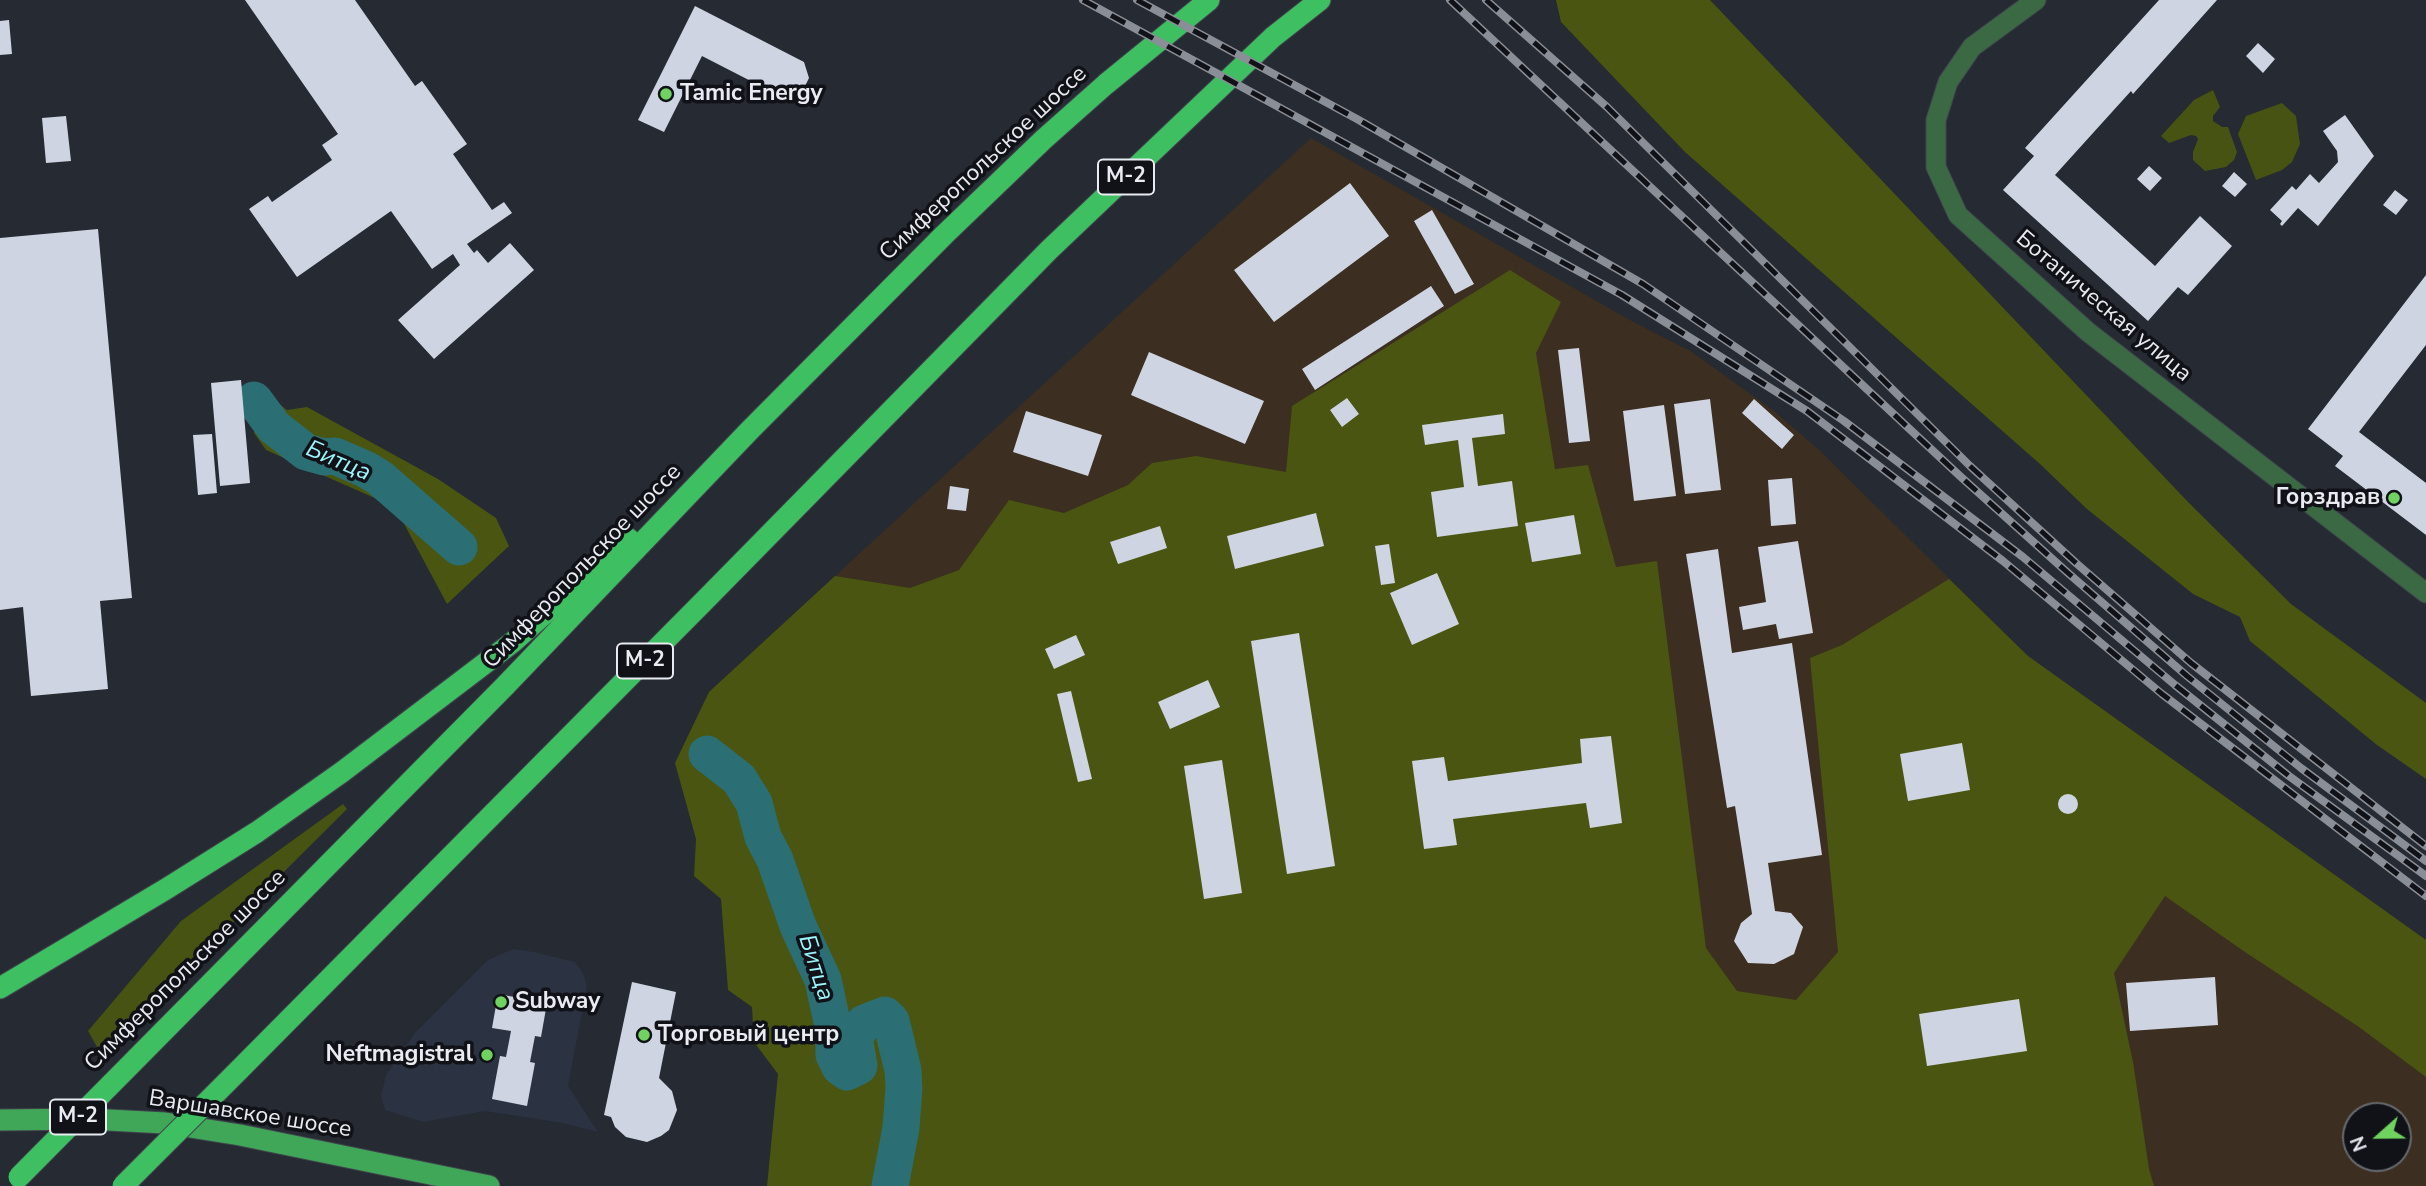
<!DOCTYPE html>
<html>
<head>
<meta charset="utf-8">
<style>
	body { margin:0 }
	#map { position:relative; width:2426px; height:1186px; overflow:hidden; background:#252a33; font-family:"Nunito Sans",sans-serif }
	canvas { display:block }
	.north { position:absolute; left:2342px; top:1102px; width:70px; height:70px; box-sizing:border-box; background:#101217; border:2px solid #66696e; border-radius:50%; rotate:249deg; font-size:19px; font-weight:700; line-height:28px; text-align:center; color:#e8ebf1 }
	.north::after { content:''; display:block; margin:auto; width:24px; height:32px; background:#70d35f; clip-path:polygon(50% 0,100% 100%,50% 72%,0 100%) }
</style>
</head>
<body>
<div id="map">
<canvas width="2426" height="1186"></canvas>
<div class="north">N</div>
</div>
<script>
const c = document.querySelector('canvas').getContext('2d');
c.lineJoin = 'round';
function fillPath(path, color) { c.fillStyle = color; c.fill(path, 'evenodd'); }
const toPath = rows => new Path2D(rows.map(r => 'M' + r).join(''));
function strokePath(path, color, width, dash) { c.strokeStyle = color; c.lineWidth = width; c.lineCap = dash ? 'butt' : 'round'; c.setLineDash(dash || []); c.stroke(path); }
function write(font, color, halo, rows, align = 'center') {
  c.font = font + ' "Nunito Sans",sans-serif'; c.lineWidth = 7; c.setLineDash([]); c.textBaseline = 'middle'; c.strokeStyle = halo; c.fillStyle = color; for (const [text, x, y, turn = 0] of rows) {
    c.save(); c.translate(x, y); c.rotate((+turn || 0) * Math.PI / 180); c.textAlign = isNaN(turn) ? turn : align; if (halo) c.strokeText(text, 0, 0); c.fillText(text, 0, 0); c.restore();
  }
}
const built = toPath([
	[513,949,534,952,575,962,583,973,587,986,568,1086,598,1132,563,1123,485,1111,423,1122,385,1110,381,1096,386,1075,414,1034,488,960]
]);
const industrial = toPath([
	[1311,138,1628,319,1692,352,1774,411,1818,449,2028,656,2426,940,2426,1186,851,1186,709,692],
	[2356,1116,2398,1116,2398,1158,2356,1158]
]);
const green = toPath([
	[2213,90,2220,107,2213,116,2213,121,2222,127,2228,127,2237,152,2234,160,2226,167,2205,171,2193,160,2193,152,2198,139,2196,136,2191,135,2169,143,2161,136,2194,100],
	[2282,103,2296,116,2300,144,2292,162,2282,170,2256,180,2238,134,2246,116],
	[343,804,347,809,101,1054,88,1031,181,921]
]);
const forest = toPath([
	[1556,0,1710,0,2189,503,2291,604,2426,703,2426,779,2377,745,2250,641,2240,617,2193,594,2087,509,2040,464,1685,152,1561,22],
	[1510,270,1561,302,1536,353,1555,469,1588,465,1616,567,1657,561,1706,948,1737,991,1796,1000,1838,952,1810,658,1842,645,1949,579,2028,656,2426,940,2426,1077,2359,1027,2242,950,2165,896,2114,973,2133,1062,2149,1169,2154,1186,767,1186,778,1074,754,1042,752,1007,728,990,721,899,694,876,696,839,675,763,709,692,835,576,910,588,959,570,1009,500,1064,513,1128,485,1152,463,1196,456,1286,472,1292,406],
	[261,390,287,410,307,407,438,479,496,518,509,546,447,604,395,507,266,450,254,433]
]);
const river = toPath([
	[254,400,274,427,306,452,324,457,335,456,367,470,380,478,459,547],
	[707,754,739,779,754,803,763,837,775,860,798,926,823,980,834,1031,834,1055,840,1067,847,1072,859,1066,854,1037,864,1023,885,1015,891,1021,903,1070,904,1088,901,1128,890,1186]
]);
const building = toPath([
	[245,0,355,0,415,86,422,81,467,144,453,154,492,210,504,202,512,213,467,244,474,253,477,250,488,263,510,243,534,270,434,359,398,320,460,265,453,254,432,269,391,211,297,277,249,209,268,196,272,202,332,160,322,145,338,134],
	[2159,0,2217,0,2133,94,2131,91,2055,175,2155,266,2200,216,2232,246,2188,295,2178,287,2148,321,2003,190,2034,156,2025,148],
	[695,6,804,62,809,78,802,92,795,96,778,95,702,56,664,132,638,120],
	[9,20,12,54,0,55,0,21],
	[2258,43,2275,59,2263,73,2246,56],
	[2345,115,2374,156,2318,226,2298,208,2282,226,2280,224,2282,221,2270,210,2292,186,2296,190,2310,174,2319,183,2338,162,2337,151,2323,131],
	[66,116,71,161,46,163,42,118],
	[2149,166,2162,178,2150,191,2137,179],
	[2234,172,2247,184,2235,197,2222,186],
	[1350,183,1389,236,1274,322,1234,270],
	[2395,190,2408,200,2396,215,2383,205],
	[1432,210,1474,284,1455,294,1414,221],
	[98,229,132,598,100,601,108,689,31,696,23,607,0,610,0,238],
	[2426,275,2426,345,2359,432,2426,483,2426,535,2335,466,2343,456,2308,429],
	[1431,286,1444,306,1315,390,1302,369],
	[1579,348,1590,441,1569,443,1558,350],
	[1149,352,1264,401,1245,444,1131,395],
	[241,380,250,483,220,486,211,383],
	[1347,398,1359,414,1342,427,1330,410],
	[1710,399,1721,490,1685,494,1674,404],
	[1754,399,1794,435,1782,449,1742,413],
	[1664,405,1676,496,1634,501,1623,411],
	[1026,411,1102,435,1088,476,1013,452],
	[1503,414,1505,434,1472,438,1478,486,1512,481,1518,526,1437,537,1431,492,1464,487,1458,440,1425,445,1422,425],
	[212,434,217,493,198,495,193,435],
	[1792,478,1796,524,1771,526,1768,480],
	[950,486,969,489,966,511,947,509],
	[1316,513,1324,546,1235,569,1227,536],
	[1574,515,1581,554,1532,562,1525,523],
	[1160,526,1167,548,1118,564,1110,542],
	[1798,541,1813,633,1779,639,1776,624,1743,630,1739,607,1766,602,1758,547],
	[1389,544,1395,583,1381,585,1375,546],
	[1718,549,1732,653,1792,643,1822,855,1768,863,1775,911,1791,913,1803,927,1794,954,1774,964,1748,963,1734,941,1741,923,1752,914,1735,806,1727,808,1686,554],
	[1437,573,1459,624,1412,645,1390,593],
	[1299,633,1335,866,1287,874,1251,641],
	[1076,635,1085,655,1054,669,1045,649],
	[1208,680,1220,707,1170,729,1158,702],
	[1071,691,1092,779,1078,782,1057,694],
	[1611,736,1622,823,1590,828,1586,803,1453,819,1457,845,1424,849,1412,761,1444,757,1448,781,1582,763,1580,739],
	[1962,743,1970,790,1908,801,1900,754],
	[1222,760,1242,893,1204,899,1184,766],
	'2058 804a10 10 0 1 1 20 0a10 10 0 1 1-20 0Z',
	[2215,977,2218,1025,2130,1031,2126,983],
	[632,982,676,992,659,1078,672,1091,677,1110,669,1130,661,1136,647,1142,626,1137,615,1127,611,1117,604,1115],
	[498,994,547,1003,541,1037,535,1036,530,1062,535,1063,527,1106,492,1099,500,1056,506,1057,511,1031,492,1028],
	[2019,999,2027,1051,1927,1066,1919,1014]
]);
const street = toPath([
	[2036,0,1972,47,1948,82,1936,120,1936,167,1958,215,2088,332,2426,593]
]);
const primary = toPath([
	[0,1120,89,1119,165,1123,240,1135,489,1186]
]);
const highway = toPath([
	[0,988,166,889,257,832,342,772,513,642,629,539],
	[137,1058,505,686,750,430,944,235,1044,139,1106,84,1209,0],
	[239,1070,711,594,1049,250,1273,37,1320,0]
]);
const rail = toPath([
	[1083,0,1622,295,1807,411,2003,561,2162,694,2426,896],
	[1137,0,1357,119,1643,284,1844,421,2023,557,2175,685,2289,776,2426,876],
	[1450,0,1961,477,2068,573,2187,676,2301,768,2426,861],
	[1486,0,1607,107,1970,466,2076,563,2191,663,2426,846]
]);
const highwayBridge = toPath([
	[19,1177,137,1058],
	[123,1186,239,1070]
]);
const markers = [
	[666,94,7,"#70d35f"],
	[2394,498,7,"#70d35f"],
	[501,1002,7,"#70d35f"],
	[644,1035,7,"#70d35f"],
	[487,1055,7,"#70d35f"]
];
const shields = [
	[1126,177,56],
	[645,661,56],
	[78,1117,56]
];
const shieldNames = [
	["М-2",1126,177],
	["М-2",645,661],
	["М-2",78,1117]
];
const poiNames = [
	["Tamic Energy",680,94],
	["Горздрав",2380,498,"right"],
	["Subway",515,1002],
	["Торговый центр",658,1035],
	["Neftmagistral",473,1055,"right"]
];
const streetNames = [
	["Симферопольское шоссе",984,164,-43],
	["Ботаническая улица",2103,307,40],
	["Симферопольское шоссе",583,567,-46],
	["Симферопольское шоссе",186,971,-45],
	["Варшавское шоссе",250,1115,9]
];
const waterNames = [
	["Битца",338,462,23],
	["Битца",815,968,72]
];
fillPath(built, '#2b3241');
fillPath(industrial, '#3c2e21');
fillPath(green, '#475312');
fillPath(forest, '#495510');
strokePath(river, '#2b6f75', 37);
fillPath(building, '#ced4e1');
strokePath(street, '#40454e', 21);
strokePath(primary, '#40454e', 23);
strokePath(highway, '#40454e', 23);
strokePath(street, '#3b6944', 19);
strokePath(primary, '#40a759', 21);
strokePath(highway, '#3ebf61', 21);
strokePath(rail, '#8a8e96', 8);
strokePath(rail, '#101217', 5, [16]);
strokePath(highwayBridge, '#40454e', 23, []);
strokePath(highwayBridge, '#3ebf61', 21);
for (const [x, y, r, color] of markers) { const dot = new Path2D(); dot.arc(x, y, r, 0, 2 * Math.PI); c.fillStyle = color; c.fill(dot); strokePath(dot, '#101217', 2.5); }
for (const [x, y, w] of shields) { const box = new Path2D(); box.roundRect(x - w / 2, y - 17.5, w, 35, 5); c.fillStyle = '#101217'; c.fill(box); strokePath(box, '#e8ebf1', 2); }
write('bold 21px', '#e8ebf1', null, shieldNames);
write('bold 23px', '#e8ebf1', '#101217', poiNames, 'left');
write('23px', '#e8ebf1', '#101217', streetNames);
write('italic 24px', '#9cf5fd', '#101217', waterNames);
</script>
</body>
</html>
